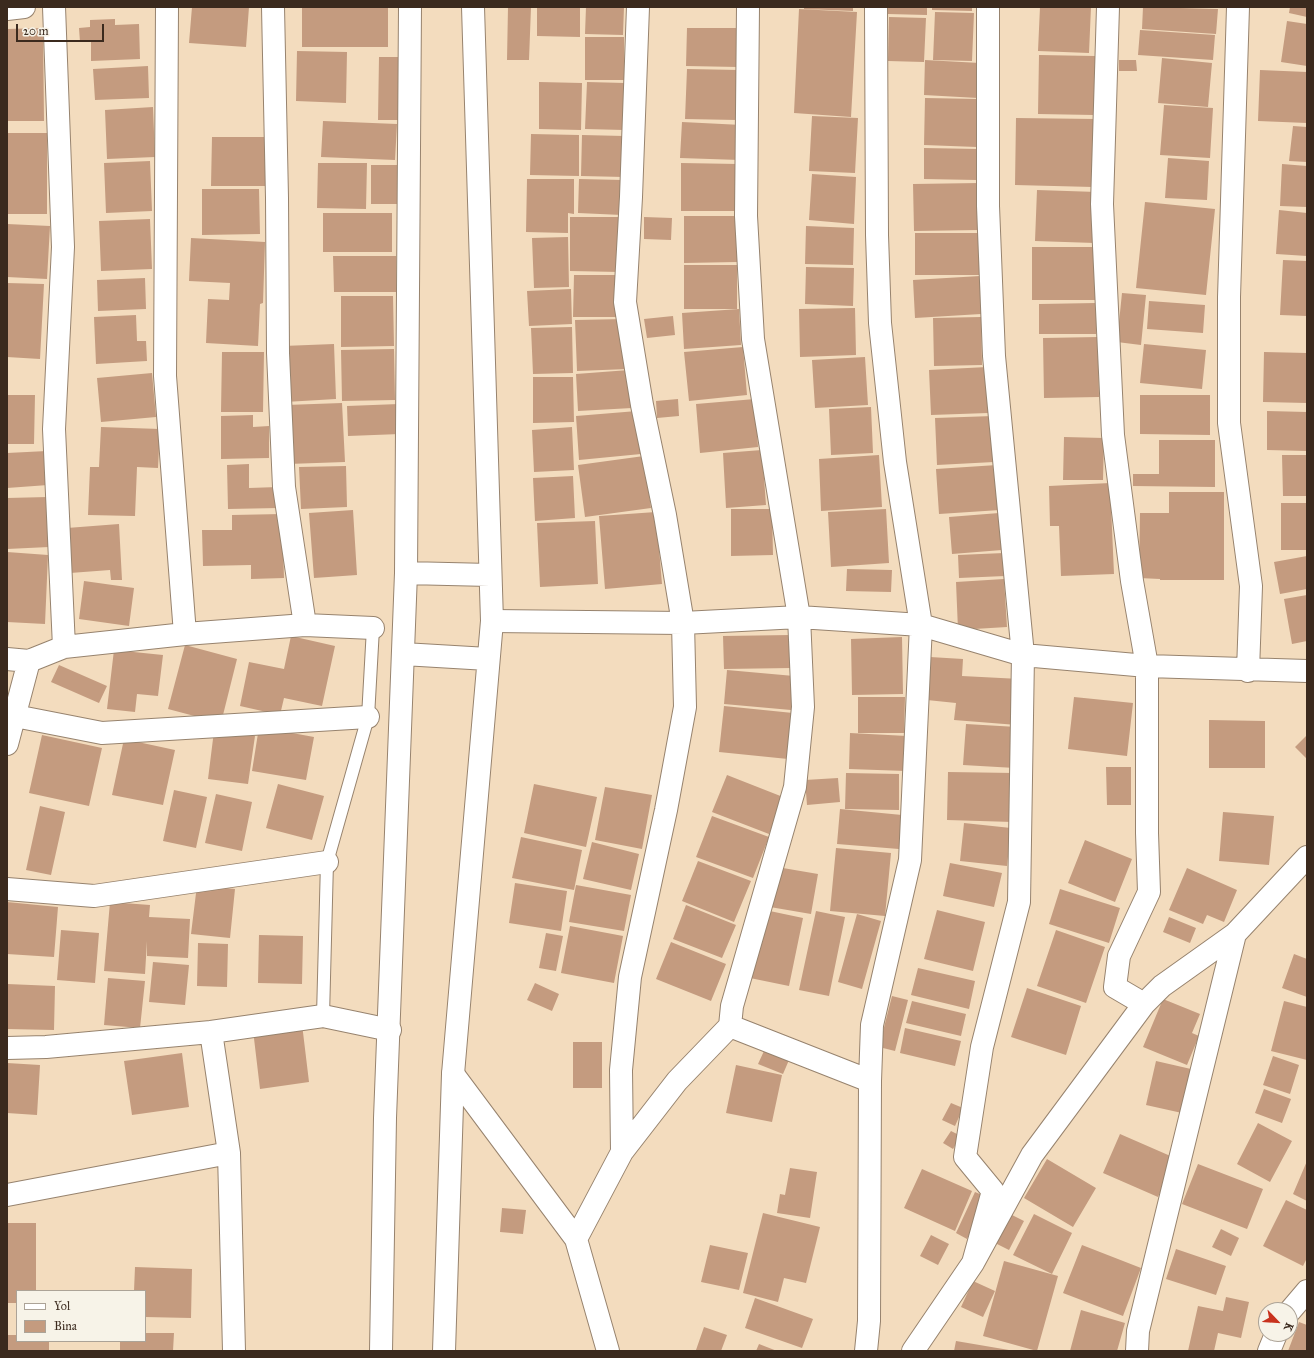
<!DOCTYPE html>
<html>
<head>
<meta charset="utf-8">
<style>
	body { margin:0 }
	#map { position:relative; width:1314px; height:1358px; overflow:hidden; background:#f3dcbe; font-family:"IM FELL Great Primer",serif }
	canvas { display:block }
	.frame { position:absolute; inset:0; border:8px solid #3b2a1e; pointer-events:none }
	.legend { position:absolute; left:16px; top:1290px; width:130px; height:52px; box-sizing:border-box; background:#f7f3e8; border:1px solid #aca397; margin:0; padding:5px 7px; list-style:none; font-size:12px; color:#3b2a1e }
	.legend li { display:flex; align-items:center; gap:8px; height:20px }
	.legend b { width:20px; border:1px solid #aca397 }
	.north { position:absolute; left:1258px; top:1302px; width:40px; height:40px; box-sizing:border-box; background:#f7f3e8; border:1px solid #aca397; border-radius:50%; rotate:115deg; font-size:11px; font-weight:700; line-height:16px; text-align:center; color:#3b2a1e }
	.north::after { content:''; display:block; margin:auto; width:14px; height:18px; background:#c8321e; clip-path:polygon(50% 0,100% 100%,50% 72%,0 100%) }
	.scale { position:absolute; left:16px; top:24px; width:88px; height:18px; box-sizing:border-box; border:2px solid #3b2a1e; border-top:0; padding-left:5px; font-size:12px; line-height:14px; white-space:nowrap; color:#3b2a1e; -webkit-text-stroke:3px #f7f3e8; paint-order:stroke }
</style>
</head>
<body>
<div id="map">
<canvas width="1314" height="1358"></canvas>
<div class="frame"></div>
<ul class="legend">
<li><b style="height:5px;background:#fff"></b>Yol</li>
<li><b style="height:11px;background:#c49b7f"></b>Bina</li>
</ul>
<div class="north">K</div>
<div class="scale">20 m</div>
</div>
<script>
const c = document.querySelector('canvas').getContext('2d');
c.lineJoin = 'round';
function fillPath(path, color) { c.fillStyle = color; c.fill(path, 'evenodd'); }
const toPath = rows => new Path2D(rows.map(r => 'M' + r).join(''));
function strokePath(path, color, width, dash) { c.strokeStyle = color; c.lineWidth = width; c.lineCap = dash ? 'butt' : 'round'; c.setLineDash(dash || []); c.stroke(path); }
const building = toPath([
	[192,7,249,7,246,47,189,43],
	[302,7,388,7,388,47,302,47],
	[508,7,531,7,529,60,507,60],
	[537,7,580,7,580,37,537,36],
	[586,7,624,7,623,35,585,34],
	[804,7,853,7,853,11,804,9],
	[888,7,927,7,927,15,888,14],
	[932,7,972,7,972,11,932,10],
	[1040,7,1091,7,1089,53,1038,51],
	[1143,7,1218,9,1216,34,1142,29],
	[1290,7,1307,7,1307,17,1289,13],
	[799,9,857,12,851,117,794,113],
	[935,12,974,13,972,61,933,60],
	[889,17,926,18,924,62,888,61],
	[115,19,115,25,139,24,140,59,91,61,91,42,80,42,79,28,90,27,90,20],
	[1287,21,1307,24,1307,66,1281,62],
	[43,28,44,121,7,121,7,29],
	[687,28,738,28,738,67,686,66],
	[1140,30,1215,35,1213,60,1138,55],
	[585,37,624,37,624,80,585,80],
	[297,51,347,52,346,103,296,101],
	[1039,55,1095,56,1094,115,1038,114],
	[379,57,403,57,403,120,378,120],
	[1162,58,1212,63,1208,107,1158,103],
	[925,60,980,63,978,98,924,95],
	[1119,60,1136,60,1137,71,1119,71],
	[148,66,149,98,95,100,93,69],
	[687,69,739,70,737,120,685,119],
	[1260,70,1307,72,1307,123,1258,121],
	[539,82,582,83,581,130,539,129],
	[587,82,625,83,624,130,585,129],
	[925,98,979,99,977,147,924,145],
	[1164,105,1213,108,1210,158,1160,155],
	[153,107,155,157,107,159,105,110],
	[812,116,858,118,855,173,809,171],
	[1016,118,1095,119,1093,187,1015,185],
	[323,121,397,124,395,160,321,157],
	[682,122,742,125,740,160,680,158],
	[1293,126,1307,127,1307,162,1289,161],
	[7,133,47,133,47,214,7,214],
	[531,134,579,135,579,176,530,175],
	[582,135,624,136,624,177,581,176],
	[212,137,265,137,265,186,211,186],
	[924,148,978,149,977,180,924,179],
	[1168,158,1209,161,1207,200,1165,198],
	[150,161,152,211,106,213,104,163],
	[318,163,367,163,366,209,317,208],
	[681,163,738,164,737,211,681,211],
	[1282,164,1307,166,1307,207,1280,206],
	[371,165,403,165,402,204,371,204],
	[812,174,856,177,854,224,809,220],
	[527,179,574,179,574,214,568,213,568,233,526,232],
	[579,179,623,180,622,215,578,213],
	[979,183,979,230,914,231,913,184],
	[202,189,259,189,260,234,202,235],
	[1037,190,1097,192,1095,243,1035,241],
	[1145,202,1215,209,1206,295,1136,288],
	[1279,210,1307,213,1307,256,1276,254],
	[323,213,392,213,392,252,323,252],
	[684,216,737,216,737,262,684,263],
	[570,217,621,217,620,272,570,271],
	[644,217,672,218,671,240,644,239],
	[150,219,152,269,101,271,99,221],
	[7,224,50,226,47,279,7,277],
	[806,226,854,228,853,265,805,264],
	[915,233,979,233,979,275,915,275],
	[568,237,569,287,534,288,532,238],
	[191,238,265,242,263,303,260,304,258,346,206,343,208,299,229,300,230,283,189,281],
	[1032,247,1098,247,1098,300,1032,300],
	[333,256,396,256,396,292,334,292],
	[1283,260,1307,261,1307,316,1280,315],
	[684,265,737,265,737,309,684,309],
	[806,267,854,268,853,306,805,304],
	[574,275,623,275,623,317,573,317],
	[980,276,981,314,915,318,913,280],
	[145,278,146,309,98,311,97,280],
	[7,283,44,284,40,359,7,357],
	[571,289,572,324,529,326,527,291],
	[1122,293,1146,295,1141,345,1117,342],
	[341,296,393,296,394,346,341,347],
	[1149,301,1205,305,1203,333,1147,329],
	[1096,303,1096,334,1039,334,1039,304],
	[855,308,856,355,800,357,799,309],
	[739,309,741,345,684,349,682,313],
	[136,315,137,341,146,341,147,361,96,364,94,317],
	[673,316,675,335,647,338,644,319],
	[981,317,982,365,934,366,933,318],
	[626,319,628,369,577,371,575,320],
	[572,327,573,373,533,374,531,328],
	[1098,337,1099,397,1044,398,1043,338],
	[334,344,336,399,285,402,283,346],
	[1144,344,1206,350,1202,389,1140,383],
	[743,347,747,395,689,401,684,352],
	[394,349,395,400,342,401,341,350],
	[222,352,264,352,263,412,221,412],
	[1264,352,1307,353,1307,403,1263,402],
	[865,357,868,405,815,408,812,360],
	[987,367,988,413,931,415,929,370],
	[629,370,632,408,578,411,576,374],
	[152,373,156,417,101,422,97,378],
	[533,377,573,377,574,422,533,423],
	[7,395,35,395,34,444,7,444],
	[1140,395,1210,395,1210,435,1140,434],
	[678,399,679,416,657,418,656,401],
	[755,399,758,447,700,453,696,404],
	[342,403,345,462,288,464,286,405],
	[399,404,400,434,348,436,347,406],
	[871,407,873,453,831,455,829,409],
	[637,411,641,454,579,460,576,416],
	[1267,411,1307,412,1307,451,1267,450],
	[253,415,253,427,269,426,269,458,221,459,221,416],
	[993,416,994,462,937,465,935,418],
	[101,427,160,429,158,468,137,467,135,516,88,515,90,467,99,467],
	[572,427,574,470,534,472,532,430],
	[1064,437,1104,438,1103,480,1063,480],
	[1159,440,1215,440,1215,487,1133,486,1133,474,1159,474],
	[762,450,766,505,726,508,723,453],
	[47,451,48,485,7,488,7,453],
	[879,455,882,507,821,511,819,459],
	[1282,455,1307,455,1307,496,1283,496],
	[644,456,651,508,585,517,578,465],
	[249,464,249,488,278,487,278,508,228,509,227,465],
	[997,465,1000,510,939,514,936,469],
	[346,466,347,507,301,509,299,467],
	[573,476,575,518,535,521,533,478],
	[1110,483,1114,574,1061,576,1059,526,1050,526,1049,486],
	[1169,492,1224,492,1224,580,1160,580,1160,579,1139,578,1140,513,1169,513],
	[48,497,49,547,7,549,7,498],
	[1281,503,1307,503,1307,550,1281,550],
	[731,509,772,509,773,555,731,556],
	[886,509,889,563,831,567,828,512],
	[353,510,357,575,314,578,309,513],
	[656,512,662,584,605,589,599,516],
	[999,513,1002,550,952,554,949,517],
	[282,514,284,578,251,579,251,565,203,566,202,530,232,530,232,515],
	[595,521,598,584,540,587,537,523],
	[119,524,122,580,111,580,110,570,70,573,67,528],
	[7,552,48,555,45,624,7,622],
	[1004,553,1005,576,959,578,958,555],
	[1307,556,1307,589,1280,594,1274,562],
	[847,569,892,570,891,592,846,591],
	[1004,579,1007,627,958,630,956,582],
	[84,581,134,588,129,626,79,619],
	[1307,595,1307,641,1292,644,1284,599],
	[791,635,791,668,724,669,723,636],
	[291,636,335,646,322,706,284,698,280,715,240,706,249,662,284,669],
	[902,637,903,694,852,695,851,639],
	[185,645,237,659,221,723,168,709],
	[114,650,163,655,158,696,137,694,135,712,107,709],
	[930,657,963,659,962,676,1020,679,1017,725,954,720,956,703,927,700],
	[59,665,107,686,99,703,51,682],
	[727,670,794,676,791,710,724,704],
	[858,697,905,697,904,733,858,733],
	[1074,697,1133,703,1127,756,1068,749],
	[724,706,793,713,788,759,719,752],
	[1209,720,1265,721,1265,768,1209,768],
	[966,724,1017,727,1015,768,963,765],
	[259,727,314,737,306,780,252,771],
	[214,731,255,736,248,784,208,779],
	[850,733,907,736,906,771,849,769],
	[42,735,102,748,89,806,29,793],
	[1307,735,1307,759,1295,747],
	[124,739,175,750,163,805,112,795],
	[1106,767,1131,767,1131,805,1107,805],
	[948,772,1014,773,1013,822,947,820],
	[846,773,899,774,899,810,845,809],
	[727,775,783,797,769,834,712,812],
	[838,778,840,802,807,805,805,780],
	[278,784,324,796,312,840,266,828],
	[534,784,597,797,586,847,524,833],
	[605,787,652,795,642,849,595,840],
	[174,790,207,797,196,848,163,841],
	[216,794,252,802,242,851,205,843],
	[40,806,65,812,51,875,26,870],
	[840,809,902,815,899,849,837,844],
	[1223,812,1274,816,1269,865,1219,861],
	[712,816,769,837,753,878,696,857],
	[964,823,1011,828,1007,866,960,861],
	[521,837,582,850,574,890,512,878],
	[1085,840,1132,859,1115,902,1068,883],
	[592,842,639,854,631,890,583,879],
	[836,848,891,853,885,916,830,911],
	[698,861,751,881,734,922,682,901],
	[950,863,1002,873,994,907,943,896],
	[777,867,818,874,811,914,770,907],
	[1187,868,1237,890,1224,922,1207,915,1203,924,1169,910],
	[515,883,567,891,561,931,509,923],
	[197,885,235,889,230,938,191,934],
	[576,885,631,895,624,931,569,922],
	[1060,889,1120,908,1109,943,1049,924],
	[7,902,58,907,54,957,7,954],
	[110,902,150,905,149,917,190,919,188,958,147,956,147,941,145,974,104,971],
	[686,905,736,925,722,958,673,939],
	[765,910,803,918,789,986,750,978],
	[937,910,985,922,973,971,924,959],
	[816,911,845,917,829,996,799,990],
	[857,914,881,921,862,989,838,982],
	[1169,917,1196,928,1190,943,1163,932],
	[570,926,623,936,614,983,561,973],
	[61,930,99,933,95,983,57,980],
	[1056,930,1105,947,1086,1003,1037,986],
	[546,933,563,936,556,971,539,968],
	[259,935,303,936,302,984,258,983],
	[671,942,726,964,711,1001,656,979],
	[198,943,228,944,227,987,197,986],
	[1294,954,1307,959,1307,997,1282,988],
	[153,962,189,965,185,1005,149,1002],
	[918,968,975,981,969,1009,911,995],
	[108,978,145,981,140,1028,104,1025],
	[535,983,559,994,552,1011,527,1000],
	[7,984,55,986,54,1030,7,1029],
	[1027,988,1081,1006,1066,1055,1011,1037],
	[892,996,908,1000,895,1051,879,1047],
	[1163,999,1200,1014,1192,1033,1199,1036,1187,1065,1143,1047],
	[912,1001,966,1014,961,1036,906,1023],
	[1284,1001,1307,1007,1307,1060,1271,1051],
	[302,1024,309,1082,260,1089,253,1030],
	[905,1028,961,1041,955,1066,900,1053],
	[573,1042,602,1042,602,1088,573,1088],
	[764,1051,789,1060,783,1074,758,1064],
	[182,1053,189,1107,132,1115,124,1061],
	[1273,1056,1299,1065,1290,1094,1263,1085],
	[1156,1061,1191,1069,1182,1113,1146,1105],
	[7,1063,40,1065,37,1115,7,1113],
	[736,1065,782,1075,772,1122,726,1113],
	[1264,1089,1291,1099,1282,1123,1255,1113],
	[951,1103,963,1108,955,1126,942,1120],
	[1258,1123,1292,1141,1270,1182,1237,1164],
	[951,1131,961,1136,953,1149,943,1143],
	[1120,1134,1175,1158,1158,1197,1103,1173],
	[1047,1159,1096,1188,1073,1227,1024,1198],
	[1307,1161,1307,1201,1293,1194],
	[1198,1164,1263,1189,1247,1229,1182,1204],
	[790,1168,817,1172,810,1218,777,1213,780,1194,785,1195],
	[922,1169,972,1191,955,1231,904,1208],
	[975,1192,987,1197,967,1239,956,1233],
	[1286,1200,1307,1210,1307,1258,1303,1266,1263,1246],
	[502,1208,526,1210,523,1234,500,1232],
	[1004,1211,1024,1221,1009,1250,989,1240],
	[763,1213,820,1227,806,1283,784,1278,778,1302,743,1293],
	[1034,1214,1072,1233,1052,1274,1013,1255],
	[7,1223,36,1223,36,1291,17,1291,17,1303,7,1303],
	[1221,1229,1239,1238,1231,1256,1212,1247],
	[931,1235,949,1244,938,1265,920,1256],
	[710,1245,748,1253,739,1290,701,1282],
	[1082,1245,1141,1268,1123,1316,1063,1293],
	[1176,1249,1226,1266,1216,1295,1166,1279],
	[1004,1261,1058,1276,1037,1351,983,1336],
	[135,1267,192,1269,191,1318,145,1317,145,1291,134,1291],
	[973,1281,995,1291,983,1317,961,1307],
	[1226,1297,1249,1302,1241,1338,1218,1333,1214,1351,1188,1351,1198,1306,1223,1311],
	[755,1298,813,1319,802,1348,745,1328],
	[1081,1310,1125,1323,1117,1351,1070,1351],
	[1299,1322,1307,1325,1307,1351,1288,1351],
	[704,1327,727,1335,721,1351,696,1350],
	[145,1333,174,1333,173,1351,120,1351,120,1341,145,1341],
	[7,1335,17,1335,17,1341,49,1341,49,1351,7,1351],
	[956,1341,1009,1350,1009,1351,954,1351],
	[759,1344,777,1351,756,1351]
]);
const lane = toPath([
	[323,1016,327,862,368,717,373,628]
]);
const street = toPath([
	[54,7,63,247,54,429,64,647],
	[167,7,165,376,185,634],
	[273,7,277,198,278,353,284,487,305,625],
	[1108,7,1102,204,1113,435,1132,581,1147,666,1147,833,1149,892,1119,956,1115,987,1144,1004],
	[1238,7,1229,297,1229,423,1251,586,1248,671],
	[492,621,683,623,799,617,921,625,1023,655,1147,666,1307,671],
	[7,659,29,661,64,647,185,634,305,625,373,628],
	[15,716,102,733,368,717],
	[7,744,29,661],
	[7,889,94,896,327,862],
	[730,1026,732,1006,795,787,803,707,799,617,753,339,746,216,748,7],
	[211,1032,229,1153,234,1351],
	[7,1048,46,1047,211,1032,323,1016,390,1030],
	[453,1074,576,1239,608,1351],
	[622,1152,621,1070,630,977,666,810,685,707,683,623,665,515,642,405,625,302,631,197,638,7],
	[7,1195,229,1153],
	[576,1239,622,1152,677,1081,730,1026,870,1081],
	[973,1263,993,1191,965,1157,982,1047,1019,902,1023,655,994,356,988,206,988,7],
	[1290,1311,1307,1291],
	[866,1351,869,1321,870,1081,872,1025,910,860,921,625,895,462,880,323,877,235,876,7],
	[913,1351,973,1263,1032,1155,1144,1004,1162,986,1235,934,1307,857],
	[1137,1351,1138,1331,1235,934],
	[1269,1351,1276,1334]
]);
const secondary = toPath([
	[7,9,24,7],
	[406,573,490,575],
	[403,654,488,659],
	[381,1351,385,1118,406,573,410,7],
	[444,1351,453,1074,492,621,473,7]
]);
fillPath(building, '#c49b7f');
strokePath(lane, '#97836e', 14);
strokePath(street, '#97836e', 24);
strokePath(secondary, '#97836e', 24);
strokePath(lane, '#fff', 12);
strokePath(street, '#fff', 22);
strokePath(secondary, '#fff', 22);
</script>
</body>
</html>
